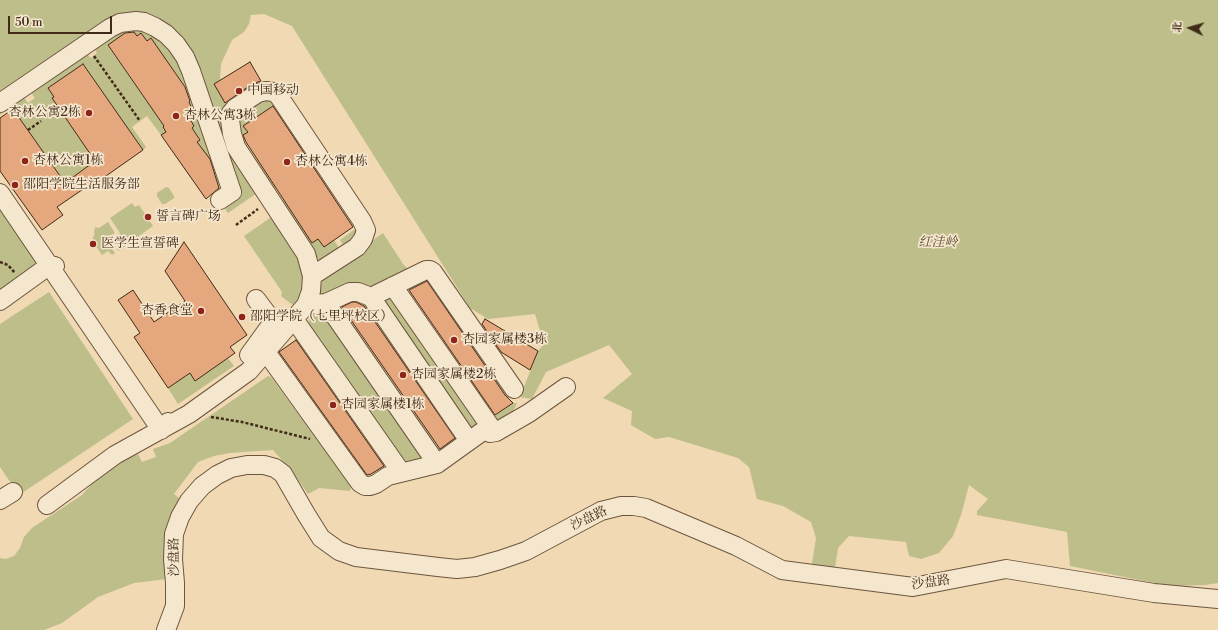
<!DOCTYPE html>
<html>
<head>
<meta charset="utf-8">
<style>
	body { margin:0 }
	#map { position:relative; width:1218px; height:630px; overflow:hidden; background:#f0d9b3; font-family:"Libre Bodoni","Noto Serif SC",serif }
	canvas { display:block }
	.north { position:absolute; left:1170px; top:8px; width:40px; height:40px; -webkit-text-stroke:3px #f5e6ce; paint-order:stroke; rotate:275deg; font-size:11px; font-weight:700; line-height:16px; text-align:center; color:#412a17 }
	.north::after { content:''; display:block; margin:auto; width:14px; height:18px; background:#412a17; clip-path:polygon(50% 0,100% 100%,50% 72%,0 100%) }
	.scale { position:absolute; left:8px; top:16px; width:104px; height:18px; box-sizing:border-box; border:2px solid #412a17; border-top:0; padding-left:5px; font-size:12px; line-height:14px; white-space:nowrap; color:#412a17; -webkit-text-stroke:3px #f5e6ce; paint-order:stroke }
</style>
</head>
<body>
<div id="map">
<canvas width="1218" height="630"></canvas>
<div class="north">北</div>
<div class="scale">50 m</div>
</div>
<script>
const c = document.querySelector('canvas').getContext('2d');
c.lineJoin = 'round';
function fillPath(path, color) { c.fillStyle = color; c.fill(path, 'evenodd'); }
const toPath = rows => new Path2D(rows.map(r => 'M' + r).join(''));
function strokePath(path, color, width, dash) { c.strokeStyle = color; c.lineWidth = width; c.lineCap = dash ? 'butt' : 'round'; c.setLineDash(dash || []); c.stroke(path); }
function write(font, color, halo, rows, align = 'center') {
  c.font = font + ' "Libre Bodoni","Noto Serif SC",serif'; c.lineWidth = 3.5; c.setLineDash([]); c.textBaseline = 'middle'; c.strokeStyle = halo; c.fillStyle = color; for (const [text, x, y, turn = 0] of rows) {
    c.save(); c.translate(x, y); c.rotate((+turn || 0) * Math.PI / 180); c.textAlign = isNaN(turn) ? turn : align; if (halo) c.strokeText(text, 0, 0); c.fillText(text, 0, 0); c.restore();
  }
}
const green = toPath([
	[0,0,1218,0,1218,583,1205,585,1174,586,1149,582,1070,566,1067,532,977,515,977,511,988,499,969,485,961,515,953,536,939,553,921,559,909,556,906,542,849,536,838,548,834,574,811,570,816,538,811,522,783,506,757,499,749,467,738,458,669,437,655,439,631,425,632,411,603,398,632,374,609,345,546,372,532,399,520,397,538,351,544,344,535,314,488,319,470,308,292,26,264,14,251,15,249,24,244,32,232,40,221,64,220,80,214,84,225,103,226,135,257,193,228,213,225,209,240,197,201,72,136,16,0,97],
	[133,26,141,28,149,31,162,40,172,50,180,64,185,75,222,177,197,142,200,139,192,128,194,126,190,119,197,114,189,102,194,99,151,38,147,41,141,33,137,36,131,29,108,46,164,126,163,127,166,132,161,135,147,116,132,127,146,147,143,150,83,64,48,88,54,96,52,98,95,161,65,183,12,107,0,115,0,110,22,95,28,103,35,98,29,90,82,54,87,54,91,58,97,53,95,49,96,44,117,30,124,27],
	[268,98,275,104,258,116,250,104],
	[245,106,254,119,244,126,248,132,241,137,276,188,272,191,240,142,237,120],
	[166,187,169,188,174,196,174,198,165,204,162,204,157,196,157,193],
	[283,200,312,243,318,239,334,240,341,251,321,263,280,202],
	[0,202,37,262,33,267,0,291],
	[132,203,135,207,139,205,153,226,118,251,115,246,121,242,116,236,120,233,110,218],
	[273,216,297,252,303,270,304,287,300,296,294,306,281,296,282,292,244,236],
	[108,222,115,233,112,235,117,242,110,246,115,253,112,255,108,251,102,255,92,240,95,233,94,233,95,227,99,228],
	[358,227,360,232,345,248,340,240],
	[383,233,403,264,408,269,375,290,321,296,319,292,319,287,327,273],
	[49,292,133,419,19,495,0,467,0,324],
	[391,297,479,422,474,433,383,301],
	[318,311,321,311,423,456,422,459,405,463,308,324,309,319],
	[228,358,234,366,178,404,168,388,190,373,195,380],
	[268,376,271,377,351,486,350,491,319,488,308,494,294,474,273,450,230,453,214,456,198,462,174,494,180,499,172,512,165,537,167,579,134,583,98,597,62,623,44,630,0,630,0,558,6,559,14,556,20,548,24,537,32,528,82,495,109,465,138,454,142,462,156,457,153,449,170,443],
	[513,403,517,403,511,416,494,429,493,417]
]);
const building = toPath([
	[134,32,137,36,141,33,147,41,151,38,185,87,190,101,189,102,195,115,190,119,194,126,192,128,200,140,197,142,210,159,219,188,206,199,161,135,166,132,163,127,164,126,108,45,125,33,134,32],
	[250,62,261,81,252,84,225,103,214,84,250,62],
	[83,64,143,150,96,183,95,181,57,207,63,215,42,230,0,171,0,118,13,109,65,183,95,161,52,98,54,97,48,88,83,64],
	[273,106,353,227,324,247,318,239,312,243,246,142,243,135,248,132,243,126,273,106],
	[184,242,247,335,230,347,235,353,195,381,190,373,168,388,134,337,140,333,118,300,133,290,154,322,185,301,165,271,184,242],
	[427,281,505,395,513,403,495,415,409,290,427,281],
	[352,302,356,302,364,306,455,438,440,449,342,307,352,302],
	[485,319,538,351,530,370,501,352,482,324,485,319],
	[296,340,384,466,371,474,367,475,279,352,296,340]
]);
const path = toPath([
	[94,56,140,121],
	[28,130,41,121],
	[236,225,258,209],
	[0,262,8,265,15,273],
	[211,417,242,422,310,439]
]);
const minor = toPath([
	[0,103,110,28,120,23,136,21,144,22,155,27,166,34,176,44,185,57,191,71,232,192,220,200],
	[0,193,161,430,168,422],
	[371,297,469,441],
	[0,301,50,265,55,266],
	[326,303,437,464],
	[306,305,326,303,350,292,358,292,371,297,426,270,430,270,433,272,514,389],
	[294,319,401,472],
	[266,352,360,483,365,486,370,486,376,484,388,476,437,464,490,426,393,286],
	[249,355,270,326,271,319,256,299],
	[484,430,490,433,496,432,529,413,566,387],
	[0,500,13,492],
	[47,505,115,455,189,414,249,371,306,305,311,291,312,276,306,254,236,147,232,134,230,120,231,113,235,108,258,93,266,91,273,92,278,95,362,221,366,230,363,239,357,247,312,276],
	[166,630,175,606,175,583,173,559,174,534,180,517,189,501,202,486,217,475,231,468,247,465,264,465,275,468,283,474,306,514,321,538,339,551,356,557,438,567,457,569,475,567,500,560,526,551,601,511,621,506,634,506,646,508,736,546,782,570,913,587,1006,569,1154,593,1218,599]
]);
const markers = [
	[239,91,4,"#8f2418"],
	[89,113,4,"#8f2418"],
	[176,116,4,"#8f2418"],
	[25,161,4,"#8f2418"],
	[287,162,4,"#8f2418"],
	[15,185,4,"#8f2418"],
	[148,217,4,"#8f2418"],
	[93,244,4,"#8f2418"],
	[201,311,4,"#8f2418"],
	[242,317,4,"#8f2418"],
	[454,340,4,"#8f2418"],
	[403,375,4,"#8f2418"],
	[333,405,4,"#8f2418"]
];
const poiNames = [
	["中国移动",247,91],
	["杏林公寓2栋",81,113,"right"],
	["杏林公寓3栋",184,116],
	["杏林公寓1栋",33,161],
	["杏林公寓4栋",295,162],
	["邵阳学院生活服务部",23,185],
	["誓言碑广场",156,217],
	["医学生宣誓碑",101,244],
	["杏香食堂",193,311,"right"],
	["邵阳学院（七里坪校区）",250,317],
	["杏园家属楼3栋",462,340],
	["杏园家属楼2栋",411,375],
	["杏园家属楼1栋",341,405]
];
const parkNames = [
	["红洼岭",938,243]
];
const streetNames = [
	["沙盘路",589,519,-25],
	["沙盘路",175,557,-90],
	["沙盘路",931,583,-8]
];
fillPath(green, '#bdbe8a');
fillPath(building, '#e5a77d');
strokePath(building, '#412a17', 1);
strokePath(minor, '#6d563e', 20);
strokePath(path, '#412a17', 2.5, [3, 2]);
strokePath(minor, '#f5e6ce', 18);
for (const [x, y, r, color] of markers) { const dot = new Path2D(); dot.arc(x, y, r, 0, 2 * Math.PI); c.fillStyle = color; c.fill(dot); strokePath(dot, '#f5e6ce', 1.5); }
write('13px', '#412a17', '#f5e6ce', poiNames, 'left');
write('italic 13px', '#5a482e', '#f5e6ce', parkNames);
write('13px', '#412a17', '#f5e6ce', streetNames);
</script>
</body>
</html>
